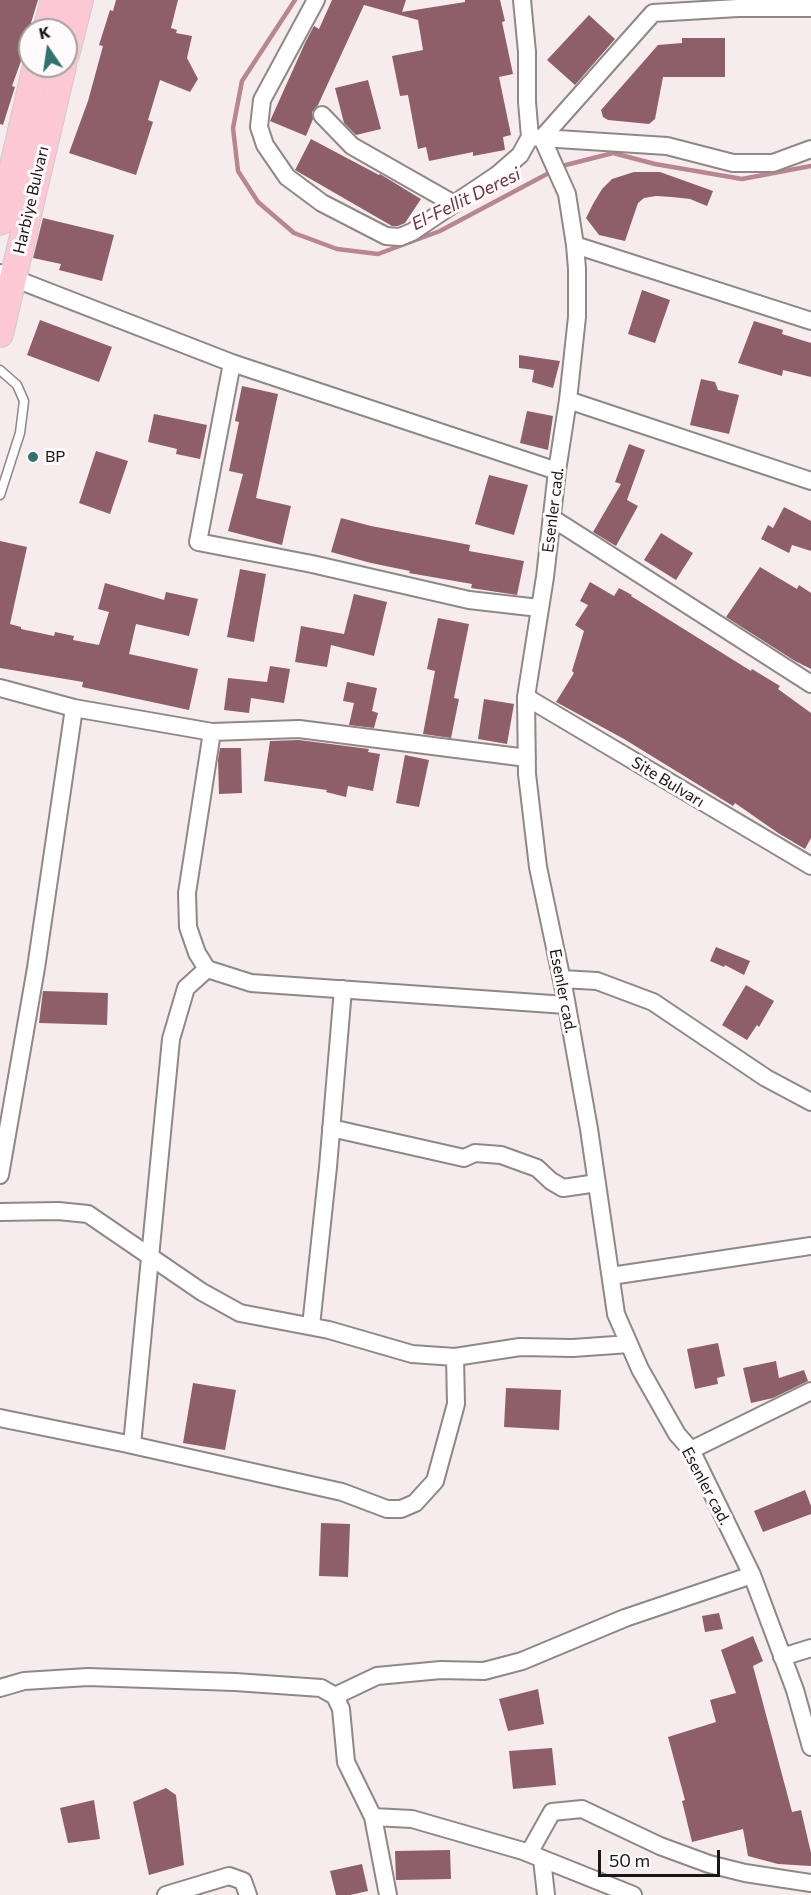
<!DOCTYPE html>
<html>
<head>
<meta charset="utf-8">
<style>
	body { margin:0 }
	#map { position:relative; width:811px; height:1895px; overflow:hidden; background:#f6ecee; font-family:Commissioner,sans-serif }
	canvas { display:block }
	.north { position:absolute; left:18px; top:18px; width:60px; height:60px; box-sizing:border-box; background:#fffbfc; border:2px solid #a3a0a0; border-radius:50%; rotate:347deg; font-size:16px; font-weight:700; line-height:24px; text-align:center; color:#1a1717 }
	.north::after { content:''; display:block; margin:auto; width:21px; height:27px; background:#2c746d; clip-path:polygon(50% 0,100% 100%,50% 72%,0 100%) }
	.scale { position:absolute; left:598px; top:1850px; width:122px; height:27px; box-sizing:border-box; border:3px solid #1a1717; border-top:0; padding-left:8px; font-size:18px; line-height:21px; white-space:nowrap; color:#1a1717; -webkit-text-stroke:4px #fffbfc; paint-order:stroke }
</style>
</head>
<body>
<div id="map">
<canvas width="811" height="1895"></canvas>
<div class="north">K</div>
<div class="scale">50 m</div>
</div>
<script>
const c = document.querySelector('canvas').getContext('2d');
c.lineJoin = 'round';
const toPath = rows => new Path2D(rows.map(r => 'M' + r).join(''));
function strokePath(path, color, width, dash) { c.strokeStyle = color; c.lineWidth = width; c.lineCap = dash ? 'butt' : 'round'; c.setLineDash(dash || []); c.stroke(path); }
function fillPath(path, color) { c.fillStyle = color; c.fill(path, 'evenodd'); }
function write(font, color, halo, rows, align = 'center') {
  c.font = font + ' Commissioner,sans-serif'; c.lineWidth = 6; c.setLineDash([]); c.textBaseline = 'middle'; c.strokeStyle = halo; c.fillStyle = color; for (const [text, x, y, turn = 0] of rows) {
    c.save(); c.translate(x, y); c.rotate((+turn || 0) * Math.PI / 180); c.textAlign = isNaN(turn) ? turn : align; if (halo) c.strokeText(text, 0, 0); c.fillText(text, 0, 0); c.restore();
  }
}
const stream = toPath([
	[295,0,242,81,233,128,238,171,258,202,294,233,337,249,378,254,440,231,562,166,613,153,655,164,742,179,811,166]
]);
const building = toPath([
	[0,0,38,0,23,49,25,50,12,86,15,87,3,125,0,124],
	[116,0,178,0,171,28,177,30,176,33,192,36,187,58,198,79,190,92,160,80,148,120,153,122,136,175,69,153,88,101,103,46,99,45,110,10,113,11],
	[332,0,406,0,402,12,465,2,465,0,500,0,505,21,502,22,513,74,499,77,511,135,503,137,505,150,473,156,473,152,429,161,426,147,418,149,408,95,400,96,392,56,423,50,418,20,364,5,318,105,312,112,313,119,306,136,270,121,305,43,314,26,319,29],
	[589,15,615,39,575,85,547,60],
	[682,38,725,38,725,77,663,77,655,119,649,124,608,120,603,117,601,110,658,45,682,43],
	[368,80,381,129,356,135,344,123,335,88],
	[311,139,379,175,380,174,421,199,405,223,398,226,392,226,295,170],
	[634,172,660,172,713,191,707,206,690,199,672,197,656,196,644,198,638,203,625,241,599,235,586,218,593,204,602,189,612,179],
	[43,218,114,235,102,281,59,270,61,264,33,258],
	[642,290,670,300,655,343,628,334],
	[40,320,112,347,99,382,27,355],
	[754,321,783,330,782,334,811,343,811,377,783,370,782,376,738,363],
	[519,355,560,361,553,388,532,382,534,370,519,368],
	[701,379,715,382,718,390,739,395,729,434,690,425],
	[242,386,278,394,256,498,291,506,282,545,228,531,243,474,229,471,239,422,235,421],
	[527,411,553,416,548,450,520,443],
	[154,414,207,425,200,459,176,454,177,449,148,442],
	[629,444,645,450,627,500,638,506,616,546,593,532,621,484,615,482],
	[96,451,128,461,110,514,79,503],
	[489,475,528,485,514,535,475,524],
	[784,507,811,521,811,551,792,545,789,553,761,539,768,525,773,528],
	[341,518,371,526,470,545,469,551,524,561,517,595,471,588,472,584,409,573,410,571,371,563,331,552],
	[661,533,693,553,676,580,644,560],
	[0,541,27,547,10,624,21,627,21,629,54,636,55,632,74,636,73,640,99,645,109,612,98,609,105,583,164,600,166,592,198,599,189,636,136,624,129,654,198,669,189,710,82,687,83,682,0,668],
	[760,567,797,589,799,585,811,593,811,669,795,661,726,617],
	[240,569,266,574,254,642,227,637],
	[590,582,614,596,619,588,632,595,631,596,751,671,752,669,780,686,778,689,811,713,811,838,805,849,778,833,735,803,733,806,624,739,556,702,574,673,572,671,584,631,575,625,588,605,580,601],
	[354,594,387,602,374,656,331,645,327,667,295,662,301,626,344,634],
	[438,618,469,624,454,698,459,699,451,738,423,734,435,671,427,669],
	[270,666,290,669,284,703,251,698,249,713,224,710,228,678,267,682],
	[347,682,377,688,372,711,378,713,374,728,349,725,354,703,343,701],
	[484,699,514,704,507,744,478,739],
	[299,740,369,749,368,752,380,754,373,791,348,786,346,797,326,792,327,790,264,781,270,741],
	[220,748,241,748,242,793,219,794,218,760],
	[405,755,429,760,419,807,396,803],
	[716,947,750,961,744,975,725,965,724,967,710,961],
	[746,985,774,1001,759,1027,757,1025,747,1040,722,1025],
	[43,991,108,993,107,1025,39,1023],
	[718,1343,725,1376,717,1378,718,1384,695,1389,687,1349],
	[776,1361,779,1378,804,1370,808,1381,773,1398,751,1403,743,1368],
	[193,1383,236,1390,225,1450,183,1443],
	[506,1388,561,1390,559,1430,504,1427],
	[805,1490,811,1506,811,1514,763,1532,754,1511],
	[321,1523,350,1524,348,1577,319,1576],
	[719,1613,723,1629,705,1632,702,1616],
	[753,1636,763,1661,753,1666,792,1812,801,1810,811,1853,811,1866,778,1864,748,1856,743,1829,692,1842,682,1801,685,1800,668,1737,716,1722,710,1700,736,1693,721,1650],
	[538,1689,544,1724,508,1731,499,1699],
	[552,1748,556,1785,513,1789,509,1751],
	[166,1788,176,1795,184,1865,149,1875,133,1802],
	[94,1800,100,1839,68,1843,60,1808],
	[450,1850,451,1879,396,1880,395,1851],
	[362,1864,368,1891,350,1895,336,1895,330,1871]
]);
const lane = toPath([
	[0,370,17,385,24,401,20,433,0,495]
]);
const street = toPath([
	[316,0,262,100,259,127,265,145,287,177,322,203,386,236,400,237,412,232,497,175,520,155,530,137],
	[522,0,527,52,527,102,530,137,542,138,567,194,575,245,577,269,577,317,568,400,557,471,545,577,526,697,527,774,538,867,565,995,589,1129,616,1314,640,1369,677,1434,691,1450,752,1575,795,1690,811,1747],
	[811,8,738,8,653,13,542,138,667,146,733,163,773,163,811,149],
	[322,115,352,146,454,204],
	[575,245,811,321],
	[0,273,232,363,557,471],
	[232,363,198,542,312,564,469,600,539,608],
	[568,400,811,481],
	[552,518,811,684],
	[0,688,74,708,212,732,299,729,527,758],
	[526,697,811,866],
	[212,732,187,893,188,927,197,953,207,969,251,983,566,1005],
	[562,979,597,981,653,1002,766,1078,811,1102],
	[331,1128,464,1158,475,1153,501,1155,537,1168,551,1181,563,1188,597,1183],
	[0,1175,36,968,74,708],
	[0,1212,58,1211,88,1214,202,1292,240,1313,329,1330,412,1354,455,1357,520,1347,573,1348,629,1344],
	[611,1276,811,1246],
	[311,1326,328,1167,343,989],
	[0,1418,123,1443,342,1492,387,1509,401,1509,415,1503,435,1481,456,1404,455,1357],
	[132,1445,171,1039,186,988,207,969],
	[691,1450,811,1391],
	[782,1657,811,1648],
	[0,1688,24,1681,88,1677,235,1682,321,1688,335,1696,341,1709,346,1762,373,1817,388,1895],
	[335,1696,377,1676,441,1670,484,1671,522,1661,625,1618,752,1575],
	[373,1817,412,1819,523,1851,633,1895],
	[529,1853,552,1812,582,1809,660,1846,709,1864,745,1873,811,1883],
	[542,1859,546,1895],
	[166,1895,229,1876,243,1881,248,1895]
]);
const primary = toPath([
	[46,30,54,0],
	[66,55,80,0],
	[0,222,36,66],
	[0,334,63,66]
]);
const markers = [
	[33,457,6,"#2c746d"]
];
const streetNames = [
	["Harbiye Bulvarı",31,200,-77],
	["Esenler cad.",553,510,-83],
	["Site Bulvarı",668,782,31],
	["Esenler cad.",563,991,79],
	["Esenler cad.",706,1486,62]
];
const poiNames = [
	["BP",45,457]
];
const waterNames = [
	["El-Fellit Deresi",466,199,-26]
];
strokePath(stream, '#b98690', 4.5);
fillPath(building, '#8e5f69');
strokePath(lane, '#8f8788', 11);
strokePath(street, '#8f8788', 20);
strokePath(primary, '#cdcccc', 28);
strokePath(lane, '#fff', 8);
strokePath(street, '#fff', 16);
strokePath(primary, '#fcc8d3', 26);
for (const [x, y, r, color] of markers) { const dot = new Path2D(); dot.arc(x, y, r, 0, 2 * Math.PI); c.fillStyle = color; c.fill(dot); strokePath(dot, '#fffbfc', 2); }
write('16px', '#1a1717', '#fffbfc', streetNames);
write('16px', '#1a1717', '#fffbfc', poiNames, 'left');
write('italic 18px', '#713041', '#fffbfc', waterNames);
</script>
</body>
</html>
